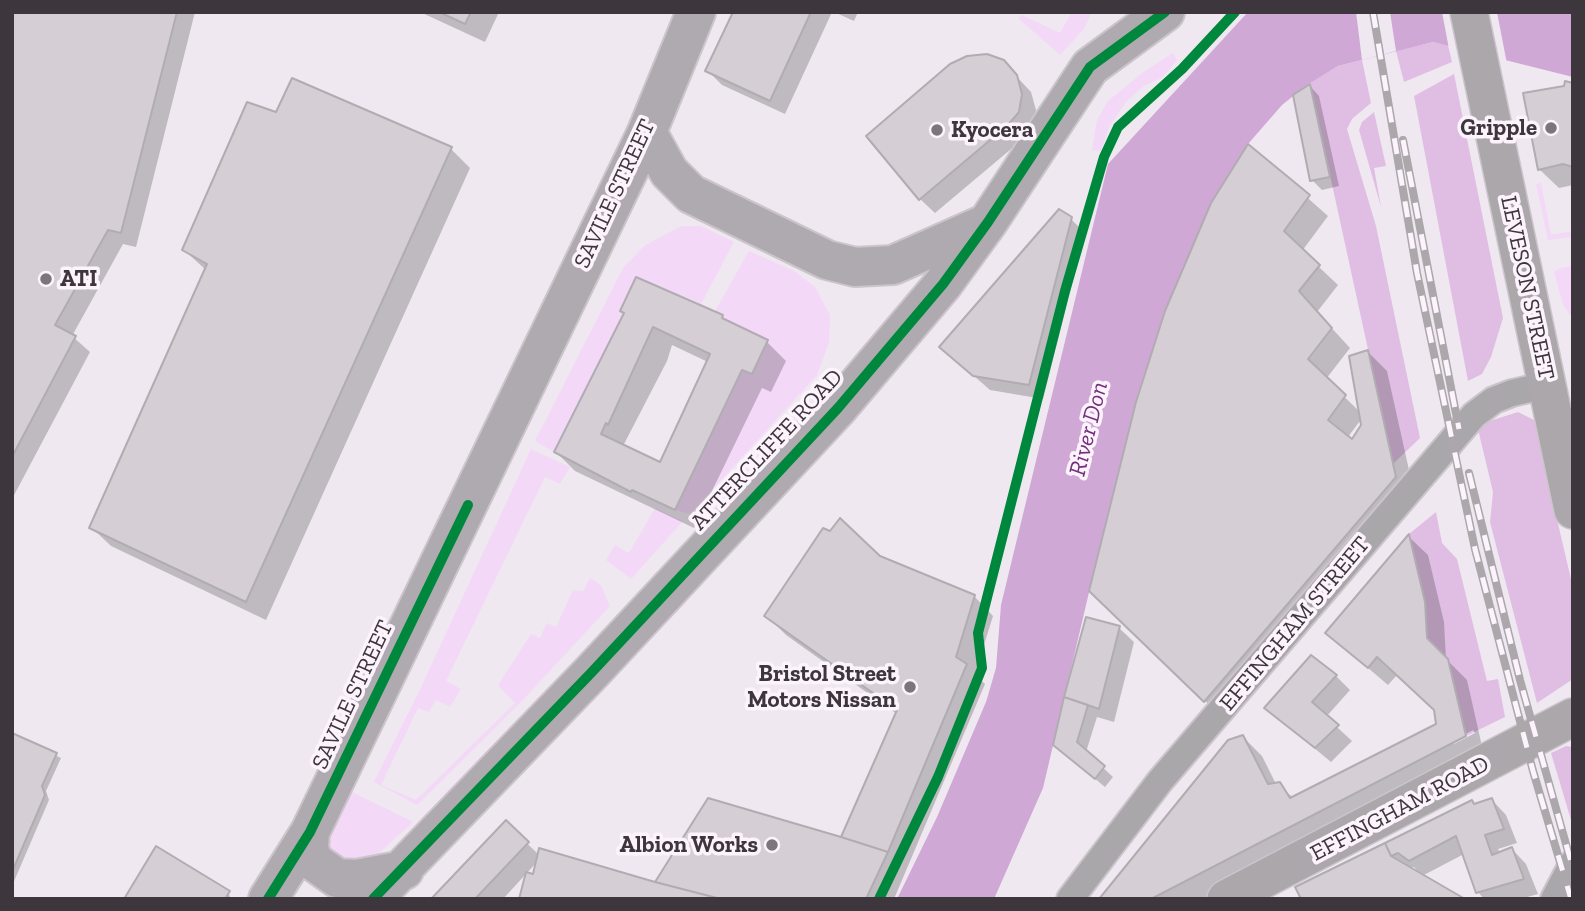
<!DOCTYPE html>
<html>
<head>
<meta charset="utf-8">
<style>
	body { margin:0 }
	#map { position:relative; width:1585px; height:911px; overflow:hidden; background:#efe8f0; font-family:"Zilla Slab",serif }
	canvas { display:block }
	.frame { position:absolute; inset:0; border:14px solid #3d373d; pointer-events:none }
</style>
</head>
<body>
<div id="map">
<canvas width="1585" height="911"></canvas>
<div class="frame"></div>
</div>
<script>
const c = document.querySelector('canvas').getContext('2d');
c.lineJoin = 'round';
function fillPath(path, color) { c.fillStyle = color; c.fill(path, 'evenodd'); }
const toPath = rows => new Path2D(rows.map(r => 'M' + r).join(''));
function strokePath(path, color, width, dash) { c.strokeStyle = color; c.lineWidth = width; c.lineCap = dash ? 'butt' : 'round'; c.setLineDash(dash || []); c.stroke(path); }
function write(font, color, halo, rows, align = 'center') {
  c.font = font + ' "Zilla Slab",serif'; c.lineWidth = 7; c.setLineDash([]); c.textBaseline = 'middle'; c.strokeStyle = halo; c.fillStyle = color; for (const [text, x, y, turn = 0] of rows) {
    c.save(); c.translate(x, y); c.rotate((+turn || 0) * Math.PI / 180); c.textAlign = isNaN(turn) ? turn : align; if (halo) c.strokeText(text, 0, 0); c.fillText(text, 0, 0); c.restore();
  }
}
const green = toPath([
	[1072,12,1092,12,1084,29,1060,55,1018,18,1022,15,1060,33],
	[1173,53,1177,60,1163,77,1144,86,1126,102,1109,127,1101,151,1092,150,1097,120,1108,101,1142,73],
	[1541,183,1551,235,1573,231,1573,237,1548,240,1536,184],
	[681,226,701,226,734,242,701,304,686,297,684,300,636,277,620,311,624,313,554,452,535,441,623,268,644,246],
	[749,251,794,271,815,287,830,315,829,343,817,375,690,514,675,510,742,370,752,374,768,341,722,318,723,315,715,311],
	[1573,266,1573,319,1563,305,1554,272,1560,268],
	[531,449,570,467,560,484,545,477,446,681,461,689,450,707,436,700,429,712,418,708,381,785,416,800,515,703,498,685,531,634,540,638,547,623,556,627,573,590,583,591,590,578,601,585,610,606,523,700,417,805,374,782,424,681],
	[655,508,683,521,631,579,606,560,615,545,629,553],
	[346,789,413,822,367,864,357,869,325,847]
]);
const forest = toPath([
	[1433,42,1448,45,1452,62,1404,82,1396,51],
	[1362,60,1371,103,1352,119,1347,129,1376,226,1420,438,1393,464,1311,88,1311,82,1338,66],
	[1454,74,1503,318,1491,357,1482,374,1468,381,1414,96],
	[1374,112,1386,166,1374,168,1381,207,1359,130,1362,122],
	[1518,412,1534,420,1573,588,1573,679,1537,703,1490,522,1493,492,1477,425],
	[1436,512,1442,543,1457,559,1487,681,1498,679,1505,717,1466,736,1448,659,1427,638,1425,602,1409,534],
	[1566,746,1573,747,1571,820,1551,753]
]);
const water = toPath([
	[1248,12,1573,12,1573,77,1433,42,1338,66,1307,85,1282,105,1248,144,1212,207,1167,311,1102,537,1043,788,994,899,897,899,937,817,986,702,996,668,1001,605,1108,164]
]);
const pier = toPath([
	[1356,12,1390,12,1396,51,1362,60],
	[1442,12,1497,12,1507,64,1449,49]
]);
const shadow = toPath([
	[12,12,195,12,136,247,123,244,72,336,90,352,12,499],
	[420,12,499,12,485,42],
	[735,12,832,12,785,114,722,85,708,71],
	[834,12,858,12,854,21],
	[1003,62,1031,92,1036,110,1033,127,1023,139,935,213,920,199],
	[293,81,451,149,470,168,266,620,111,546,91,527,206,270,184,250,277,115],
	[1573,85,1573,185,1559,188,1539,169],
	[1310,86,1319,96,1339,186,1322,190,1312,180],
	[1249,146,1328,216,1302,251,1338,285,1317,312,1350,348,1326,379,1361,413,1368,352,1387,371,1415,497,1224,719,1111,610],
	[1362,418,1363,426,1353,441,1348,437],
	[1071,219,1085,233,1043,399,990,390,941,347],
	[686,299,767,342,786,361,771,392,762,388,694,528,575,471,556,452,625,314],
	[672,345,708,362,661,464,623,446,667,361],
	[1409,537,1428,555,1444,622,1446,659,1467,680,1484,755,1207,899,1102,899,1243,737,1262,756,1276,784,1294,798,1438,725,1436,711,1397,675,1388,685,1327,633],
	[1473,730,1475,733,1454,744,1454,740],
	[879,557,974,596,993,616,975,674,985,684,894,899,520,899,534,876,537,862,503,899,434,899,506,823,539,855,655,884,842,839,897,714,786,635,767,616],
	[1119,628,1134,642,1114,722,1097,717,1086,752,1113,777,1105,787,1065,754],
	[1336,676,1350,690,1326,717,1352,741,1331,762,1266,708],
	[12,735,61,758,46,791,49,800,12,886],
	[1492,800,1506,815,1517,843,1498,849,1500,854,1512,849,1526,864,1538,894,1520,899,1484,899,1478,892,1464,854,1422,876,1414,867,1303,899,1475,806],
	[228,892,231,899,126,899]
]);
const building = toPath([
	[12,12,177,12,121,233,108,230,55,325,76,336,12,457,12,12],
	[439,12,471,12,465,24,439,12],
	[733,12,811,12,770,101,705,71,733,12],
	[987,54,1004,60,1017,75,1022,94,1019,112,1008,125,919,200,866,136,950,64,967,56,987,54],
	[292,78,452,147,246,602,89,528,207,264,182,250,247,102,276,112,292,78],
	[1565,81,1573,83,1573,167,1563,164,1538,170,1523,93,1564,86,1565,81],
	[1310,84,1330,177,1310,181,1293,95,1310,84],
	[1248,144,1310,195,1284,231,1320,265,1299,291,1332,328,1308,359,1346,395,1328,420,1352,439,1361,425,1349,356,1368,350,1396,477,1204,702,1089,591,1136,402,1165,311,1211,203,1248,144],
	[1059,209,1072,217,1029,385,973,376,939,347,1059,209],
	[636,277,723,315,722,318,768,340,752,374,742,370,675,510,632,490,631,492,554,452,624,313,620,311,636,277],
	[653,327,710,354,660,462,601,434,606,423,608,425,653,327],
	[840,518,880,556,975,595,956,657,967,664,888,852,841,837,897,710,764,616,823,528,830,531,840,518],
	[1409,534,1425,602,1427,638,1448,659,1466,736,1151,899,1099,899,1228,740,1243,735,1268,784,1280,782,1290,798,1436,724,1434,710,1377,657,1368,668,1325,633,1409,534],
	[1086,617,1120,626,1099,709,1064,697,1086,617],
	[1311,655,1337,675,1312,702,1339,725,1315,748,1264,708,1311,655],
	[1064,697,1088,705,1077,742,1105,766,1095,779,1053,745,1064,697],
	[12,733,57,753,42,786,45,795,12,872,12,733],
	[708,798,841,837,888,852,866,899,721,899,655,882,708,798],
	[1492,798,1504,829,1485,835,1492,855,1512,847,1524,879,1476,893,1456,836,1409,861,1398,853,1391,856,1385,843,1472,800,1474,804,1492,798],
	[506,820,529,842,475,899,431,899,506,820],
	[1385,843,1391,856,1465,899,1301,899,1295,887,1385,843],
	[156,846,230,891,225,899,124,899,156,846],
	[539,848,655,882,721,899,519,899,526,872,533,874,539,848]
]);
const street = toPath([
	[1070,899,1160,781,1474,415,1494,400,1512,393,1547,385],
	[1554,899,1573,863]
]);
const secondary = toPath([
	[1469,12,1573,510],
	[1226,899,1573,717]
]);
const primary = toPath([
	[647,132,669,172,691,194,827,260,855,267,893,265,983,225],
	[310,832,309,848,313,861,337,878,357,879,404,870],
	[268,899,310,832,647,132,696,12],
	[373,899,591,673,838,408,943,284,988,222,1090,67,1165,12]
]);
const rail = toPath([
	[1373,12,1417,273,1475,549,1533,771,1571,899],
	[1403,140,1459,429],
	[1469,473,1520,680,1573,869]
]);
const cycleway = toPath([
	[268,899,310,832,468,505],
	[373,899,591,673,838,408,943,284,988,222,1090,67,1165,12],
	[879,899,938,777,982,668,978,633,1065,291,1104,157,1118,127,1182,69,1235,12]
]);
const markers = [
	[1551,128,7,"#7b757c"],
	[937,130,7,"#7b757c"],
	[46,279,7,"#7b757c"],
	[910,687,7,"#7b757c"],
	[772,845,7,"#7b757c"]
];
const poiNames = [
	["Gripple",1537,128],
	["Kyocera",951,130,"left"],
	["ATI",60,279,"left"],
	["Bristol Street",896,674],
	["Motors Nissan",896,700],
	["Albion Works",758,845]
];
const streetNames = [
	["SAVILE STREET",615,194,-65],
	["LEVESON STREET",1527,288,78],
	["ATTERCLIFFE ROAD",767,450,-47],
	["EFFINGHAM STREET",1295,624,-50],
	["SAVILE STREET",353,695,-65],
	["EFFINGHAM ROAD",1400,809,-28]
];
const waterNames = [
	["River Don",1089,429,-76]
];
fillPath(green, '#f3d8f7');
fillPath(forest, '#e0bee4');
fillPath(water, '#d0a8d6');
fillPath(pier, '#efe8f0');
fillPath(shadow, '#0003');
fillPath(building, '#d5cfd5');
strokePath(building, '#b1acb2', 2);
strokePath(street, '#cbc5cb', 30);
strokePath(secondary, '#cbc5cb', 40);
strokePath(primary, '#cbc5cb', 42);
strokePath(street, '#aaa7ab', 26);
strokePath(secondary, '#aba7ab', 37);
strokePath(primary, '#aeaaaf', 38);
strokePath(rail, '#aba7ab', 8);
strokePath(rail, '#fcf3fd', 5, [16]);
strokePath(cycleway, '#00873e', 10);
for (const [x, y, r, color] of markers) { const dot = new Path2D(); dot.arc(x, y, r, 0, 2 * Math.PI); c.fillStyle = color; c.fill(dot); strokePath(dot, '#fcf3fd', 2.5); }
write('bold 23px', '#3d373d', '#fcf3fd', poiNames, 'right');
write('23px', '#3d373d', '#fcf3fd', streetNames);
write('italic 24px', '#71307a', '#fcf3fd', waterNames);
</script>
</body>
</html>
